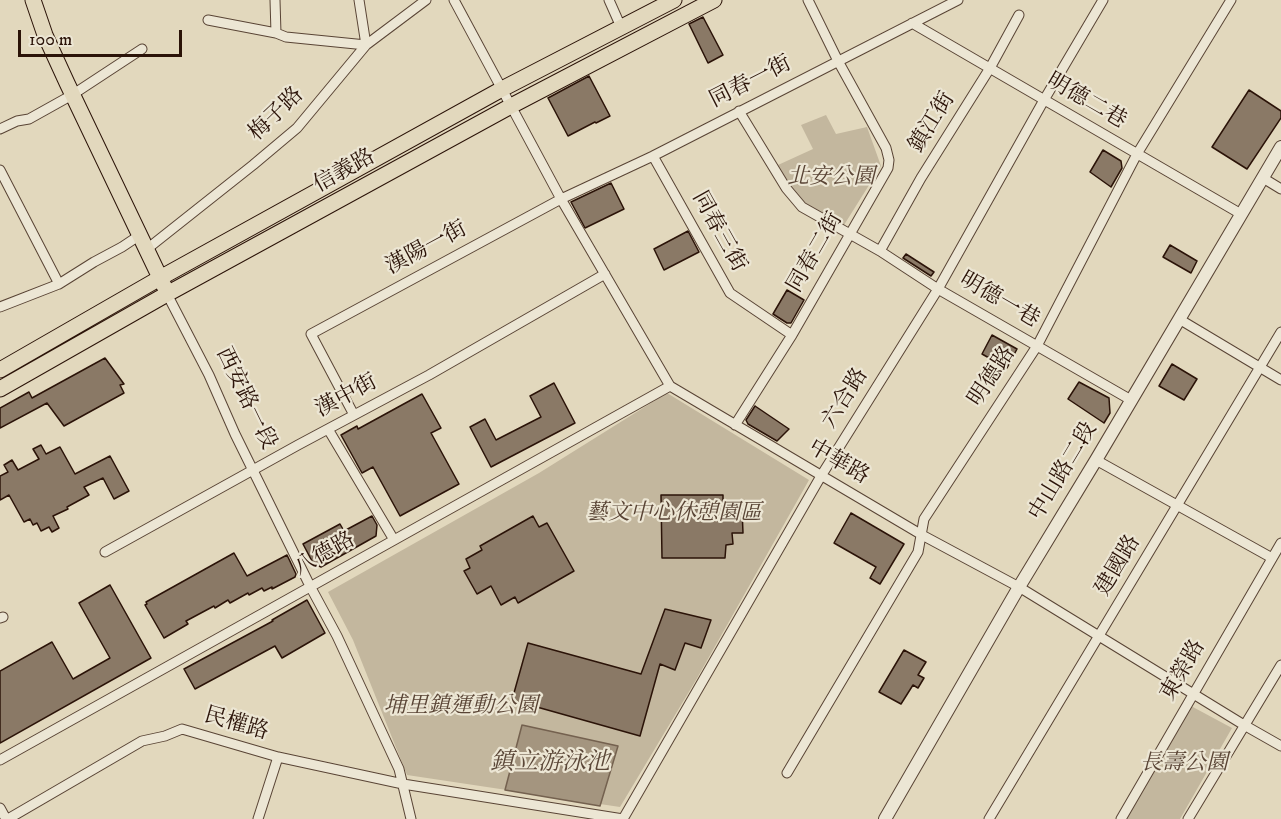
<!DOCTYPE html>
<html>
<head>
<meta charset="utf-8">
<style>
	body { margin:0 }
	#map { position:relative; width:1281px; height:819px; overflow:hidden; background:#e2d8bd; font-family:"IM FELL DW Pica",serif }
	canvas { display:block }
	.scale { position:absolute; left:18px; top:30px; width:164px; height:27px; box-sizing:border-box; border:3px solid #2b1308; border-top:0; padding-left:8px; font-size:18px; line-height:21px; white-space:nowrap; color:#2b1308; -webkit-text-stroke:4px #ece6d4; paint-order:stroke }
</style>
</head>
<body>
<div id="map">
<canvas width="1281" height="819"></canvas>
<div class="scale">100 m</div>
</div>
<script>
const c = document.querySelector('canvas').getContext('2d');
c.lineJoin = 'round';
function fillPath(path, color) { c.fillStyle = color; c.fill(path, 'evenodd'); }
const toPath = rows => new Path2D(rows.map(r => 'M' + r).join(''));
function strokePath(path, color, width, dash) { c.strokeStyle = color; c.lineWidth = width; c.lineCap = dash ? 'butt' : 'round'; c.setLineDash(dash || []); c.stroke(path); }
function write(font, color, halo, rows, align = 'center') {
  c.font = font + ' "IM FELL DW Pica","Noto Serif TC",serif'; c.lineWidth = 4.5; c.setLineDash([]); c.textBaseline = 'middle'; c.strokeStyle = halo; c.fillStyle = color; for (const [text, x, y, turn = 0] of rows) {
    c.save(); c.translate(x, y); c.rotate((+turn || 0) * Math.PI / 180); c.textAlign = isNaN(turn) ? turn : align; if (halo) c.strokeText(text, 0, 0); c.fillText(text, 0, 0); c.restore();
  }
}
const green = toPath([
	[826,115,836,134,867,127,881,166,844,225,799,203,778,165,813,149,801,125],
	[667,393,809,480,696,680,620,807,407,775,353,640,328,592,539,473],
	[1191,706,1232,728,1180,819,1125,819]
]);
const water = toPath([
	[522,725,618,746,600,806,505,790,522,725]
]);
const building = toPath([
	[703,17,723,55,708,63,689,24,703,17],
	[589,76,610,116,596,123,595,122,568,136,548,98,589,76],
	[1249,90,1281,111,1281,118,1247,169,1212,147,1249,90],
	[1103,150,1121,161,1122,168,1111,187,1090,172,1103,150],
	[611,183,624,209,585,228,571,202,611,183],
	[688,231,699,252,664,270,654,249,688,231],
	[1170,245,1197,261,1191,273,1163,257,1170,245],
	[906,254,934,272,931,276,903,258,906,254],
	[787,290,804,300,791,323,787,323,773,314,787,290],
	[992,335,1017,349,1007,368,982,354,992,335],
	[105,358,124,384,120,385,124,393,64,426,47,403,0,428,0,408,29,392,32,398,105,358],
	[1172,364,1197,379,1184,400,1159,386,1172,364],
	[1079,382,1109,398,1110,413,1104,423,1068,399,1079,382],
	[554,383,575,423,491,467,470,427,485,419,496,440,541,417,530,396,554,383],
	[422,394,441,428,431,433,459,484,400,516,373,467,362,473,341,435,357,426,358,429,422,394],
	[755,406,789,429,777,441,748,424,746,420,755,406],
	[41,445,46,454,60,447,75,474,110,456,129,491,114,499,103,478,84,487,89,495,67,507,68,509,53,516,59,528,52,532,49,527,41,531,37,523,33,525,30,519,24,522,9,495,0,500,0,476,8,472,4,465,12,460,18,470,39,459,33,449,41,445],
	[661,495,723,495,723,504,733,504,732,509,742,509,743,533,732,533,733,544,726,545,725,558,662,558,661,495],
	[851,513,904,544,880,584,870,578,876,567,834,543,851,513],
	[372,516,377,525,376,536,321,567,313,563,303,544,340,524,344,531,372,516],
	[533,516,539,527,547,523,574,571,518,603,515,597,501,605,491,586,477,594,464,571,470,568,466,559,482,550,480,546,533,516],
	[234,553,247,576,287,555,296,574,295,577,272,589,272,587,264,591,262,588,249,595,248,593,230,603,228,600,215,608,214,606,186,621,188,624,164,638,145,605,147,604,146,602,234,553],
	[110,585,151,658,0,743,0,671,52,642,73,679,110,658,79,603,110,585],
	[307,600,325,633,282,658,275,646,195,689,184,669,273,621,272,620,307,600],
	[665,609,711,620,701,648,685,643,675,670,660,664,640,736,512,700,528,643,641,674,665,609],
	[904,650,926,662,918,675,924,678,918,688,913,685,901,704,879,692,904,650]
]);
const minor = toPath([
	[275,0,276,33],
	[454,0,561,199,670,386,922,535,1019,587,1244,725,1281,746],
	[609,0,621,27],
	[208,20,276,33,286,37,366,45,359,0],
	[912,23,1241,214],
	[739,111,786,188,802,207,880,251,938,289,1131,400],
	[0,129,17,121,29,119,72,95,142,49],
	[653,156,730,293,792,335],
	[0,170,59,284],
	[1263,178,1281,189],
	[147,249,253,165,297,128,366,45,426,0],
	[880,251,921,178,990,68,1019,15],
	[167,294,209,375,235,434,310,586,337,636,399,769,411,819],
	[0,307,59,284,94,262,122,247,140,235],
	[1179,319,1281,380],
	[354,415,311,334,561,199,653,156,958,0],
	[735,425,792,335,888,168,889,160,886,148,838,61,808,0],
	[328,429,394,540],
	[1096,460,1272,558],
	[105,552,298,445,429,375,605,274],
	[0,618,3,617],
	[0,760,670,386],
	[787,773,918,552,924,519,1037,346,1137,154,1231,0],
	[0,808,6,819],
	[8,819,142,741,165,736,182,729,278,757,403,784,623,819,821,476,938,289,1044,100,1103,0],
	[258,819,278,757],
	[989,819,1281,332],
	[1121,819,1281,543],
	[1188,819,1281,665]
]);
const tertiary = toPath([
	[885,819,1019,587,1096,460,1281,147]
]);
const primary = toPath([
	[33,0,45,35,67,83,164,286],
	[0,370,160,278,502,89,674,0],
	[0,389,167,294,511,106,714,0]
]);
const streetNames = [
	["同春一街",751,83,-27],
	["明德二巷",1086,102,30],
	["梅子路",277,115,-44],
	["鎮江街",933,123,-58],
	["信義路",345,172,-29],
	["同春三街",718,232,61],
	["漢陽一街",427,249,-28],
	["同春二街",816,253,-60],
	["明德一巷",999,301,30],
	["明德路",993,377,-57],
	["漢中街",347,397,-28],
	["西安路一段",245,399,64],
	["六合路",846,399,-58],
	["中華路",838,463,30],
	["中山路二段",1064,472,-59],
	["八德路",325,555,-29],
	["建國路",1119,566,-59],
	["東榮路",1184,671,-60],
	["民權路",236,725,16]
];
const parkNames = [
	["北安公園",831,178],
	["藝文中心休憩園區",674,514],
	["埔里鎮運動公園",461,707],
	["長壽公園",1184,764]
];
const waterNames = [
	["鎮立游泳池",550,764]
];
fillPath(green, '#c3b79e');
fillPath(water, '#a4957f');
strokePath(water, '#74614f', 1.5);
fillPath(building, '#8a7966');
strokePath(building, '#2b1308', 1.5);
strokePath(minor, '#594435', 11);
strokePath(tertiary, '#594435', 14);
strokePath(primary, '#2b1308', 17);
strokePath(minor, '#ece6d4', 9);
strokePath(tertiary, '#ece6d4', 12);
strokePath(primary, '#e2d8bd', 15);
write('22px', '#2b1308', '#ece6d4', streetNames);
write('italic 22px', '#594435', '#ece6d4', parkNames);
write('italic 24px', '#5b4738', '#ece6d4', waterNames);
</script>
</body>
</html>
